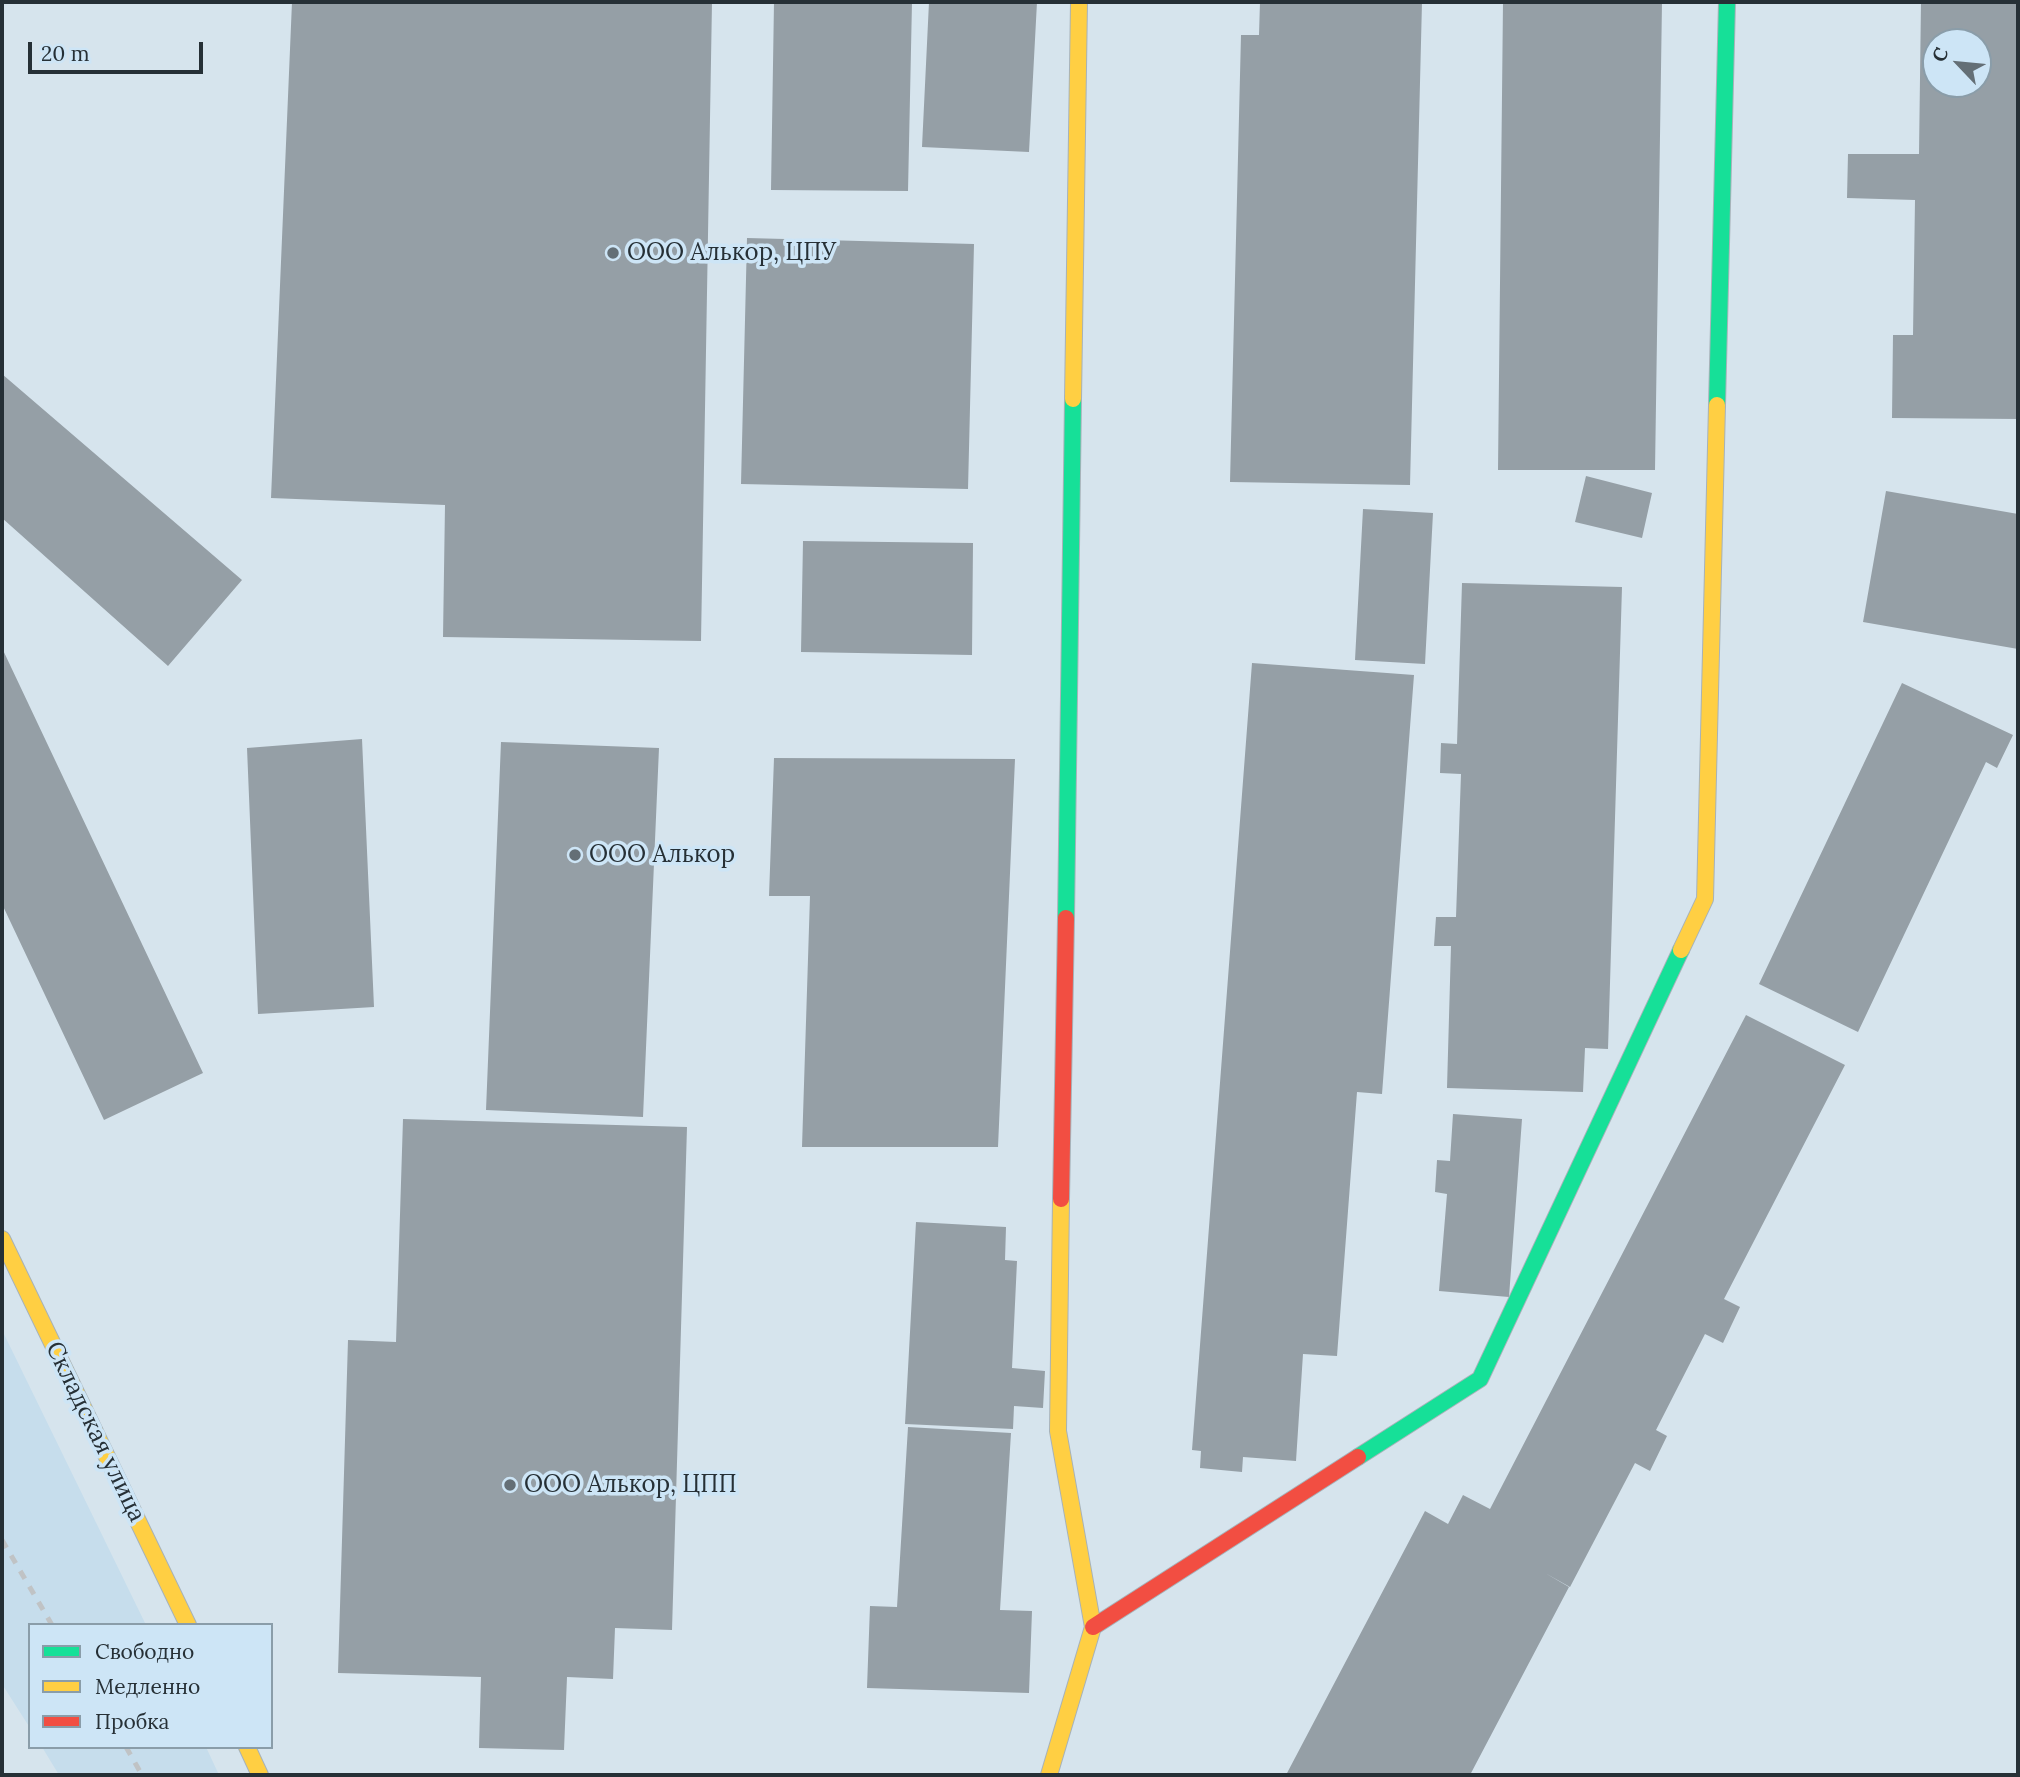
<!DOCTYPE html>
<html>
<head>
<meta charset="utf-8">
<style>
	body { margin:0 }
	#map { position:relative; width:2020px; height:1777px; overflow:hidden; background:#d6e4ed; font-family:Lora,serif }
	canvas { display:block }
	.frame { position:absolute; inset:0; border:4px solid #263036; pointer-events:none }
	.legend { position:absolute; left:28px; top:1623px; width:245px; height:126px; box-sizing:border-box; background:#cde5f6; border:2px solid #8a9da9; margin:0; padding:9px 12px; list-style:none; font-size:21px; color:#263036 }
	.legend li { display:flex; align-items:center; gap:14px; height:35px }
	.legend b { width:35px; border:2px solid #8a9da9 }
	.north { position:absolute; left:1922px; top:28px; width:70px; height:70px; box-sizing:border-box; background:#cde5f6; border:2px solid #8a9da9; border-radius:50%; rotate:296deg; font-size:19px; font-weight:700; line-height:28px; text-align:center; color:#263036 }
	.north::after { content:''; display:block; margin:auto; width:24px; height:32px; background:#646f76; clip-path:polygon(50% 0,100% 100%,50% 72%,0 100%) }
	.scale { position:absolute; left:28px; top:42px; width:175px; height:32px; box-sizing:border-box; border:4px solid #263036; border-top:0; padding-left:9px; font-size:21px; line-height:24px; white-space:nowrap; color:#263036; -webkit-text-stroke:5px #cde5f6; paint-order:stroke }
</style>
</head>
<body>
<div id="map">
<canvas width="2020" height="1777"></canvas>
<div class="frame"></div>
<ul class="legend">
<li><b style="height:9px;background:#16e098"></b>Свободно</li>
<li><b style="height:9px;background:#ffcf43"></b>Медленно</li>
<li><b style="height:9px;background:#f24e42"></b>Пробка</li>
</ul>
<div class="north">С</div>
<div class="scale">20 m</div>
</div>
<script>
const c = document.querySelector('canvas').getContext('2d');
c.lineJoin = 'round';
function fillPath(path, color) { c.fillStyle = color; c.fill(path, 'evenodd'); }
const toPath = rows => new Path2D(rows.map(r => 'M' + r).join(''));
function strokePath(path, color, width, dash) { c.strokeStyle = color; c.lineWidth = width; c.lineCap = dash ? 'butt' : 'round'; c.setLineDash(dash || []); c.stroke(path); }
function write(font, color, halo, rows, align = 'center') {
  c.font = font + ' Lora,serif'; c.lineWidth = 7; c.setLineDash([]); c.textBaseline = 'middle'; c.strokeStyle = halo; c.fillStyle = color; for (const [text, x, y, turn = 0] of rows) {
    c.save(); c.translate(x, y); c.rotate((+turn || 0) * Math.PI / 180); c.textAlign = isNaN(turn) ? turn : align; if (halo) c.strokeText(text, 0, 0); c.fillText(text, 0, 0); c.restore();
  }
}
const built = toPath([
	[2,1330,146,1625,30,1625,30,1728,2,1684],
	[42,1747,206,1747,219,1775,59,1775]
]);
const building = toPath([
	[292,2,712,2,701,641,443,637,445,505,271,498],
	[774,2,912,2,908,191,771,190],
	[929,2,1037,2,1029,152,922,147],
	[1260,2,1422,2,1410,485,1230,482,1241,35,1259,35],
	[1503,2,1662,2,1655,470,1498,470],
	[1921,2,2018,2,2018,419,1892,418,1893,335,1913,335,1915,200,1847,198,1848,154,1919,154],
	[1936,42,1978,42,1978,84,1936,84],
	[747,238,974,244,968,489,741,484],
	[2,374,242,580,168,666,2,518],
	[1586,476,1652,493,1642,538,1575,522],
	[1886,491,2018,514,2018,649,1863,622],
	[1363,509,1433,513,1425,664,1355,660],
	[803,541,973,543,972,655,801,652],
	[1462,583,1622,587,1608,1049,1585,1048,1583,1092,1447,1088,1451,946,1434,946,1436,917,1456,917,1461,774,1440,773,1441,743,1457,744],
	[2,648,203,1073,104,1120,2,904],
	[1252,663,1414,675,1382,1094,1357,1092,1337,1356,1303,1354,1296,1461,1243,1457,1242,1472,1200,1468,1201,1451,1192,1450],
	[1902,683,2013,735,1997,768,1986,762,1858,1032,1759,984],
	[362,739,374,1007,258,1014,247,748],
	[501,742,659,748,643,1117,486,1110],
	[774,758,1015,759,998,1147,802,1147,810,896,769,896],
	[1746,1015,1845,1065,1724,1299,1740,1307,1723,1343,1705,1334,1656,1430,1667,1436,1650,1471,1635,1463,1570,1587,1545,1573,1569,1587,1470,1775,1286,1775,1425,1511,1448,1524,1463,1495,1490,1509],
	[1453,1114,1522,1119,1509,1297,1439,1291,1447,1194,1435,1192,1437,1160,1450,1161],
	[403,1119,687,1127,672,1630,615,1628,613,1679,567,1677,564,1750,479,1748,481,1677,338,1673,348,1340,396,1342],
	[916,1222,1006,1227,1005,1260,1017,1261,1012,1368,1045,1371,1043,1408,1014,1406,1013,1429,905,1424],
	[908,1427,1011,1433,1000,1610,1032,1611,1029,1693,867,1688,870,1606,897,1607]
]);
const fast = toPath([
	[1717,405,1727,2],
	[1066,918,1073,399],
	[1358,1457,1480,1379,1681,950]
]);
const slow = toPath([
	[1073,399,1079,2],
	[1681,950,1705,899,1717,405],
	[2,1239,188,1625],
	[247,1747,260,1775],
	[1049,1775,1093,1627,1058,1431,1061,1199]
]);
const jam = toPath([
	[1061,1199,1066,918],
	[1093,1627,1358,1457]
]);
const rail = toPath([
	[2,1540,52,1625],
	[126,1747,142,1775]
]);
const markers = [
	[613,253,7,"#646f76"],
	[575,855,7,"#646f76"],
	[510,1485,7,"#646f76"]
];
const poiNames = [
	["ООО Алькор, ЦПУ",627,253],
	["ООО Алькор",589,855],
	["ООО Алькор, ЦПП",524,1485]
];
const streetNames = [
	["Складская улица",95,1432,64]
];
fillPath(built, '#c6ddec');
fillPath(building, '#959fa6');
strokePath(fast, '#a7b2b9', 18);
strokePath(slow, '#a7b2b9', 18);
strokePath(jam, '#a7b2b9', 18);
strokePath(fast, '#16e098', 16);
strokePath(slow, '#ffcf43', 16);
strokePath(jam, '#f24e42', 16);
strokePath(rail, '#c0c3c5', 5, [9, 9]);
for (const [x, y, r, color] of markers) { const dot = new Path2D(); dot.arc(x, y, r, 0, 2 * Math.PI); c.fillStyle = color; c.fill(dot); strokePath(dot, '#cde5f6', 2.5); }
write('24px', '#263036', '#cde5f6', poiNames, 'left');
write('24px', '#263036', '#cde5f6', streetNames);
</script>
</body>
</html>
